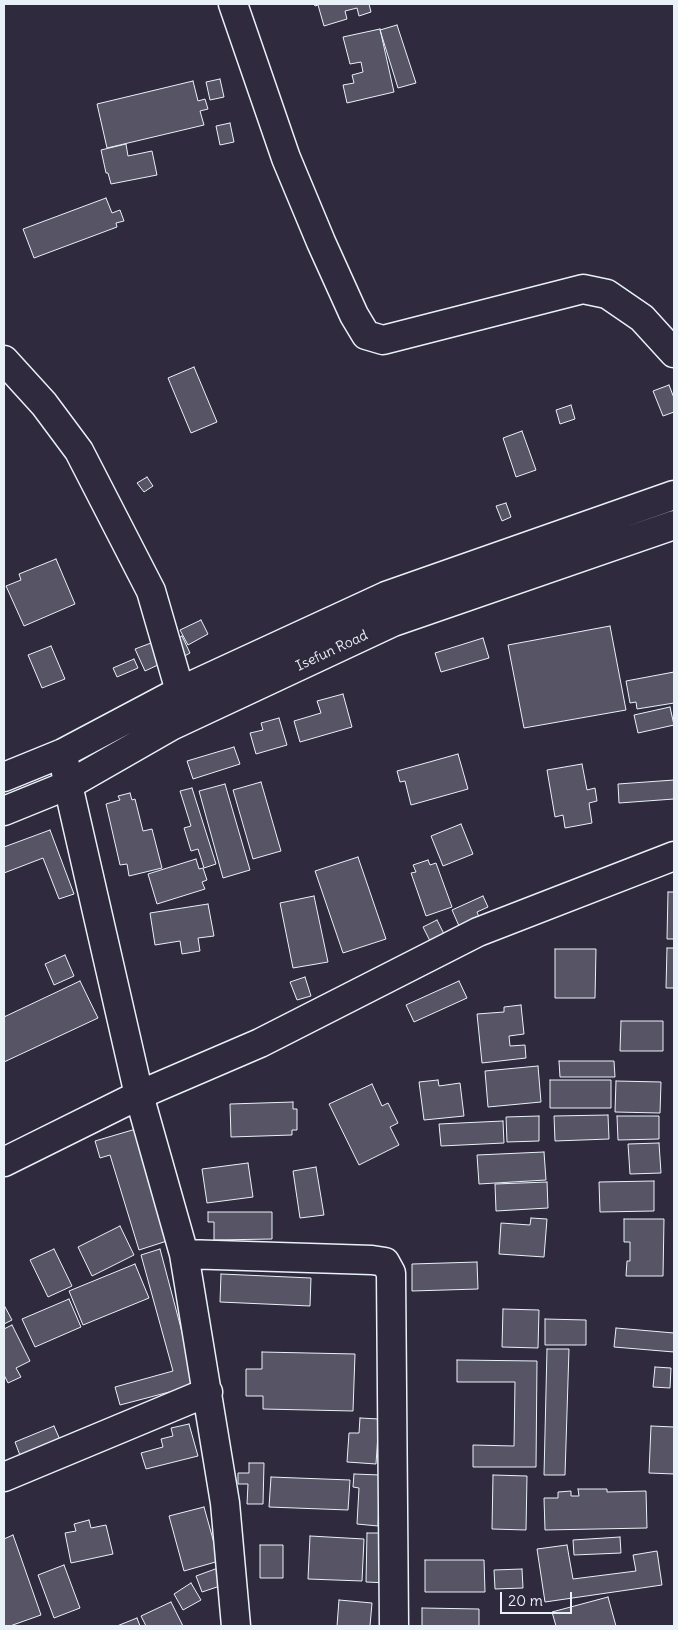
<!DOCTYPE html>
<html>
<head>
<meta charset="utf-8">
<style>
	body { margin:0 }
	#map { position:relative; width:678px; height:1630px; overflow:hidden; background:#2f2a3d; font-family:Delius,sans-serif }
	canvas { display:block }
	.frame { position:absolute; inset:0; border:5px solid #e8f1f8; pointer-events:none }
	.scale { position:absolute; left:500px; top:1592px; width:72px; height:22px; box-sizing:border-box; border:2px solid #e8f1f8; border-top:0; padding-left:6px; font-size:15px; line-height:18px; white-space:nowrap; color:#e8f1f8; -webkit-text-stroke:4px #2f2a3d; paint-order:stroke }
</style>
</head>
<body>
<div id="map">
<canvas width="678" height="1630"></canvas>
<div class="frame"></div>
<div class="scale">20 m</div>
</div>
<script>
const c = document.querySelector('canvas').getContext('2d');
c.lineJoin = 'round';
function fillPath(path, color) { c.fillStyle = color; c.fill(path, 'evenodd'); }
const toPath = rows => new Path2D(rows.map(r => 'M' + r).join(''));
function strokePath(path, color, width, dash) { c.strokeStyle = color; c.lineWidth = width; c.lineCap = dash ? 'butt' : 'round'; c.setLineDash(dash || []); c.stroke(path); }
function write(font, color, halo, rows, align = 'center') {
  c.font = font + ' Delius,sans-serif'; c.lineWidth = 5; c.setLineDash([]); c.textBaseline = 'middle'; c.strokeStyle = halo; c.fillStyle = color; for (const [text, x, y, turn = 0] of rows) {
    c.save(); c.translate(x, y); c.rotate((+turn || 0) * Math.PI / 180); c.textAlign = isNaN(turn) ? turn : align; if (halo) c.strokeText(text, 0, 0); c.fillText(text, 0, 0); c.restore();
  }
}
const building = toPath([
	[314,4,369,4,371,12,359,16,357,8,345,11,347,19,324,26,318,5,315,6,314,4],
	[397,25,416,83,398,88,380,30,397,25],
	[380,29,394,92,347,103,343,85,354,83,352,75,363,72,361,62,350,64,343,37,380,29],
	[220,79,224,97,210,100,206,82,220,79],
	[193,81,198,101,205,99,208,109,200,111,204,125,107,148,97,104,193,81],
	[230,123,234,142,220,145,216,126,230,123],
	[126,144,128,156,152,151,157,175,111,184,108,173,106,173,101,150,126,144],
	[106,198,112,213,120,210,124,221,116,223,117,227,34,258,23,229,106,198],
	[194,367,217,422,191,433,168,378,194,367],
	[669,385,674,398,674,412,663,416,653,391,669,385],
	[571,405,575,419,560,424,556,410,571,405],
	[522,431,536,470,516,477,503,438,522,431],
	[147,477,153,486,144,492,137,483,147,477],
	[506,503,511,517,502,521,496,506,506,503],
	[56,559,75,604,24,626,6,586,21,580,19,574,56,559],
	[201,620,208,634,188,645,180,630,201,620],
	[610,626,626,710,524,728,508,645,610,626],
	[182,636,190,653,181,658,173,641,182,636],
	[483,638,489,658,441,672,435,653,483,638],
	[151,643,160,664,145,671,135,649,151,643],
	[51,646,65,679,42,688,28,655,51,646],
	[134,659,138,668,117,677,113,668,134,659],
	[674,672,674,703,637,709,636,702,630,703,626,681,674,672],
	[343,694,352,727,300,742,294,721,321,713,317,701,343,694],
	[670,707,674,725,638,733,634,715,670,707],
	[279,718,287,745,256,754,250,733,263,730,261,723,279,718],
	[234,747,240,764,193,779,187,761,234,747],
	[458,754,468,789,411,805,405,781,400,782,397,771,458,754],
	[582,764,587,790,595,788,597,801,589,803,592,823,565,828,563,815,555,817,547,770,582,764],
	[674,780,674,799,619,803,618,784,674,780],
	[261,782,281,851,253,859,233,790,261,782],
	[225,784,250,870,223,878,199,791,225,784],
	[192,788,216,864,204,868,198,849,191,851,184,828,191,826,180,791,192,788],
	[130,793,132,800,135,799,143,831,152,829,162,868,129,876,127,864,120,865,106,804,120,800,118,796,130,793],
	[461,824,473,854,443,866,431,836,461,824],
	[50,830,74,894,59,899,43,858,4,873,4,847,50,830],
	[358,857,386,939,343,953,315,871,358,857],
	[196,859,199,869,203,868,207,880,202,882,205,889,157,904,148,874,196,859],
	[428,860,430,865,436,863,452,907,426,916,411,873,416,872,413,865,428,860],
	[668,892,674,892,674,939,667,939,668,892],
	[314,896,328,962,293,968,280,903,314,896],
	[483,896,488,907,477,912,479,917,459,926,452,910,483,896],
	[208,904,214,936,198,938,200,951,182,954,180,941,155,945,150,913,208,904],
	[437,920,447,940,433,947,423,927,437,920],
	[667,948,674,948,674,988,666,988,667,948],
	[555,949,596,949,595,998,555,998,555,949],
	[65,955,74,976,54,985,45,964,65,955],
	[305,977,311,996,297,1000,290,982,305,977],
	[80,981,98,1018,4,1062,4,1017,80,981],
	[459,981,467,998,414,1022,406,1005,459,981],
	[521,1005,524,1034,509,1036,510,1046,525,1045,526,1058,482,1063,477,1014,504,1012,504,1007,521,1005],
	[621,1021,663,1021,663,1051,620,1051,621,1021],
	[559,1061,614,1061,615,1077,560,1077,559,1061],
	[538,1066,541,1102,488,1107,485,1071,538,1066],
	[438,1080,439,1086,460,1083,464,1116,424,1120,419,1082,438,1080],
	[550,1080,611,1080,611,1108,550,1108,550,1080],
	[616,1081,661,1082,660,1113,615,1112,616,1081],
	[372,1084,382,1106,388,1103,398,1123,390,1127,399,1145,359,1165,329,1104,372,1084],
	[293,1102,293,1109,297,1109,297,1130,292,1130,292,1135,231,1137,230,1104,293,1102],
	[608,1115,609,1139,555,1141,554,1116,608,1115],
	[539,1116,539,1141,507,1142,506,1117,539,1116],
	[617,1116,659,1116,659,1139,618,1140,617,1116],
	[503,1121,504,1143,441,1146,439,1124,503,1121],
	[136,1129,170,1240,139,1250,110,1155,100,1158,95,1141,136,1129],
	[659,1143,661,1173,630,1174,628,1144,659,1143],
	[544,1152,546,1180,479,1184,477,1155,544,1152],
	[248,1163,253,1197,207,1203,202,1169,248,1163],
	[316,1167,324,1215,300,1218,293,1171,316,1167],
	[654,1181,654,1211,600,1212,599,1182,654,1181],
	[547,1182,548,1208,496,1211,495,1184,547,1182],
	[208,1212,272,1212,272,1239,214,1240,214,1222,208,1222,208,1212],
	[531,1218,547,1219,544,1257,499,1254,501,1223,530,1225,531,1218],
	[624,1219,664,1219,663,1276,626,1276,627,1261,630,1261,630,1242,624,1242,624,1219],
	[120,1226,134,1255,92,1276,78,1247,120,1226],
	[54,1249,72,1286,48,1297,30,1260,54,1249],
	[160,1249,196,1385,120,1405,115,1387,173,1371,141,1255,160,1249],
	[477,1262,478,1289,412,1291,412,1264,477,1262],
	[135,1264,149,1298,83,1325,69,1291,135,1264],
	[221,1274,311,1278,310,1306,220,1302,221,1274],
	[69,1299,81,1327,35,1347,22,1319,69,1299],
	[4,1305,12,1320,4,1324,4,1305],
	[503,1309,539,1310,538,1348,502,1347,503,1309],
	[545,1319,586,1320,586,1345,545,1345,545,1319],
	[12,1325,30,1361,16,1368,21,1377,8,1383,4,1375,4,1329,12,1325],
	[616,1328,674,1333,674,1352,614,1347,616,1328],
	[547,1349,569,1349,565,1475,544,1475,547,1349],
	[262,1352,355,1354,353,1411,263,1409,263,1396,246,1396,246,1369,262,1369,262,1352],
	[457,1360,537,1361,536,1467,473,1467,473,1445,514,1446,515,1382,457,1382,457,1360],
	[655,1367,671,1368,670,1388,653,1387,655,1367],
	[360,1418,379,1419,376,1464,347,1462,349,1433,359,1433,360,1418],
	[189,1424,198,1456,146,1469,141,1453,163,1447,161,1439,173,1436,171,1428,189,1424],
	[54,1426,61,1442,21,1458,15,1442,54,1426],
	[651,1426,674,1427,674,1474,649,1473,651,1426],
	[249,1463,264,1463,263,1504,247,1504,248,1484,238,1484,238,1473,249,1473,249,1463],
	[354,1474,380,1475,378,1526,357,1524,359,1488,353,1487,354,1474],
	[493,1475,527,1476,526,1530,492,1529,493,1475],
	[271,1477,350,1480,348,1510,269,1507,271,1477],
	[578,1489,607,1489,607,1492,646,1491,647,1528,545,1530,544,1498,558,1498,558,1492,571,1491,571,1496,579,1496,578,1489],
	[204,1507,219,1561,184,1571,169,1516,204,1507],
	[89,1520,91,1528,106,1525,113,1554,71,1563,65,1533,76,1531,74,1524,89,1520],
	[367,1533,390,1533,389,1583,366,1582,367,1533],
	[13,1535,41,1615,10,1626,4,1626,4,1539,13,1535],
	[310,1536,364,1539,362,1581,308,1579,310,1536],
	[620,1537,621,1553,574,1555,573,1540,620,1537],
	[260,1545,283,1545,283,1578,260,1578,260,1545],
	[567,1545,573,1579,636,1571,633,1555,657,1551,662,1585,545,1602,537,1549,567,1545],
	[425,1560,484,1560,485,1592,425,1592,425,1560],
	[64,1565,80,1608,54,1618,38,1575,64,1565],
	[218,1568,223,1585,202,1592,196,1576,218,1568],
	[522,1569,523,1588,495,1589,494,1570,522,1569],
	[191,1583,201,1600,183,1610,174,1594,191,1583],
	[608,1597,616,1626,556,1626,552,1612,608,1597],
	[339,1600,372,1603,370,1626,337,1626,339,1600],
	[171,1602,183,1626,146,1626,141,1616,171,1602],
	[422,1608,479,1609,479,1626,422,1626,422,1608],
	[137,1618,140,1626,117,1626,137,1618]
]);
const minor = toPath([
	[233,4,286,158,321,242,354,315,366,335,383,340,583,289,607,294,642,318,674,353],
	[4,360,44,404,79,451,151,591,180,691],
	[63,753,68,785,139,1095,184,1254,225,1503,236,1626],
	[4,777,63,753,180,691,386,596,674,495],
	[4,811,68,785,171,726,393,622,674,525],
	[4,1162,139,1095,260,1043,478,932,674,856],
	[184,1254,372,1260,385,1262,391,1273,394,1626],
	[4,1477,208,1392]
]);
const streetNames = [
	["Isefun Road",332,651,-25]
];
fillPath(building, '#575565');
strokePath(building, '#e8f1f8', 1);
strokePath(minor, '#e8f1f8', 31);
strokePath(minor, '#2f2a3d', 28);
write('14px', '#e8f1f8', '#2f2a3d', streetNames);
</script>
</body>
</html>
